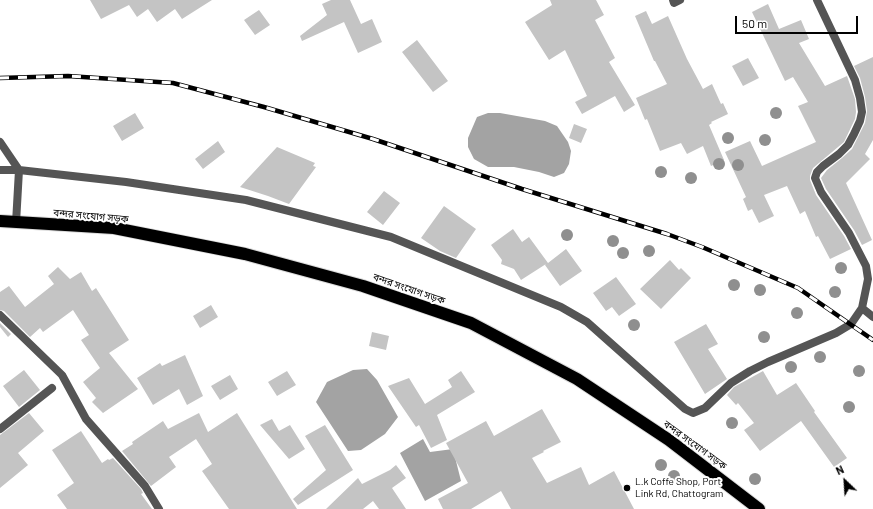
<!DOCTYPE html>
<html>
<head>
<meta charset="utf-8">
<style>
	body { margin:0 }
	#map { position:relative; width:873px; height:509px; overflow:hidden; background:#fff; font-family:Barlow,sans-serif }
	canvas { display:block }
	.north { position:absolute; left:825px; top:461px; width:40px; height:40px; -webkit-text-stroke:3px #fff; paint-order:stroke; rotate:335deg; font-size:11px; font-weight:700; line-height:16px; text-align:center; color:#000 }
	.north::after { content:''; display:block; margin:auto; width:14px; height:18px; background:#000; clip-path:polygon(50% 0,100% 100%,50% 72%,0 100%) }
	.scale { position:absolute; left:735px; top:16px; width:123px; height:18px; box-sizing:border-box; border:2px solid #000; border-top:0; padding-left:5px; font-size:12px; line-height:14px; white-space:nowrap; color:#000; -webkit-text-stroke:3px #fff; paint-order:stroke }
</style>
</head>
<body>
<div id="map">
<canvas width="873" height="509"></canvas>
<div class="north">N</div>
<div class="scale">50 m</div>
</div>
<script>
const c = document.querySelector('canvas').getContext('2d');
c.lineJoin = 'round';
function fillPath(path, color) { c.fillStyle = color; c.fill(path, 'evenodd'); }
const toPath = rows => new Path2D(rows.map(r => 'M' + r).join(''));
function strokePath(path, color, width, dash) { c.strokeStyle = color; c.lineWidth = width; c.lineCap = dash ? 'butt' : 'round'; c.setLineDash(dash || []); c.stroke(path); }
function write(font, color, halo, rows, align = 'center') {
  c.font = font + ' Barlow,"Noto Sans Bengali",sans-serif'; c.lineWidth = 4; c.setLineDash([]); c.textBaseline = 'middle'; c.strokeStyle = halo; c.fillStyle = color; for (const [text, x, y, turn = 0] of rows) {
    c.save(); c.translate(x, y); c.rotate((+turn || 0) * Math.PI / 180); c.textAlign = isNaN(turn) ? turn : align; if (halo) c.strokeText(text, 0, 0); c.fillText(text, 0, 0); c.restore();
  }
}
const water = toPath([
	[488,113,500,113,545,121,557,126,568,142,571,151,569,164,564,173,554,177,539,172,514,167,488,167,474,159,468,147,468,138,477,117],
	[367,369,377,380,398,417,385,434,361,450,348,451,316,402,327,382,353,370],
	[423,439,430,452,453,449,461,481,425,501,400,453]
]);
const building = toPath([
	[90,0,212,0,182,19,175,9,157,22,148,9,137,17,129,5,101,19],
	[331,0,350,0,361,24,372,19,382,42,358,53,344,22,302,41,300,36,327,15,322,4],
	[550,0,596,0,604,15,595,20,615,58,609,62,635,105,624,112,615,96,582,114,575,102,587,96,565,50,549,60,525,22,552,5],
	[768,4,779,29,801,20,809,39,799,43,825,86,847,76,855,99,856,112,855,119,844,142,813,168,810,176,810,180,816,195,844,236,851,249,830,259,818,236,816,237,805,211,800,214,787,186,764,195,774,216,759,223,752,209,748,211,743,199,746,197,725,152,750,141,762,166,816,142,798,106,808,102,793,77,785,81,752,12],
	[259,10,270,25,255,35,244,20],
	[646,11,652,24,668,16,687,59,703,89,712,84,721,104,723,103,728,114,711,122,712,123,709,125,724,160,711,166,703,146,687,154,681,143,660,151,647,119,645,120,636,98,667,84,655,61,654,61,635,16],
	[417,40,448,81,433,92,402,52],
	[873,57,873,140,865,154,870,159,846,183,872,240,862,245,854,230,826,189,821,178,827,170,842,158,852,149,865,123,867,111,865,97,860,78,854,66],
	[748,58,759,78,743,86,732,66],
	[135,113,144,128,122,141,113,126],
	[574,124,587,129,581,143,569,138],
	[218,141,225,152,203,169,195,159],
	[277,147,315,163,313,166,316,167,289,204,268,196,240,187],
	[384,191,400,203,383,225,367,212],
	[444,206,476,229,456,258,440,251,421,238],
	[513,229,522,242,529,237,548,263,566,249,582,271,560,286,545,265,546,264,521,280,514,269,501,264,502,260,491,245],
	[670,260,679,270,681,268,691,278,661,309,640,289],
	[58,267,70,279,81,272,92,291,96,288,129,340,109,353,138,389,103,413,92,402,96,398,83,382,100,368,81,340,89,335,73,310,43,332,40,328,30,337,4,311,0,310,0,292,9,286,25,307,54,284,48,276],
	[616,277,636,304,619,316,612,307,606,311,593,293],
	[211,305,218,317,200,328,193,316],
	[0,323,11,334,8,337,0,327],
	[706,324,718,344,708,349,727,379,705,394,674,342],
	[372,332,389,336,386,350,369,346],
	[185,355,203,396,187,405,179,389,153,405,137,378,160,363,162,366],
	[24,370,40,390,19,407,3,386],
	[287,371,296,385,277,396,268,382],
	[461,371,475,392,437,415,447,440,431,448,419,425,416,427,388,386,409,378,425,404,452,387,448,380],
	[763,371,777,395,796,383,815,411,814,412,847,458,834,467,801,421,760,451,744,430,754,423,738,403,736,405,727,395,734,387],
	[230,375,238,389,220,400,211,386],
	[542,409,561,442,543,451,544,452,532,458,547,483,581,467,589,485,614,471,634,509,511,509,501,491,471,509,443,509,438,499,468,483,446,443,486,421,494,436],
	[29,413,44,431,18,453,28,465,0,488,0,435],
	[199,413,208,432,237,413,297,509,229,509,202,471,212,464,196,439,169,457,176,467,151,486,122,451,133,444,132,442,163,421,168,429],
	[272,419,279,431,290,425,305,449,289,459,260,425],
	[325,425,353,470,298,505,293,499,326,470,305,436],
	[81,431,102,463,108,459,109,460,113,458,141,489,143,493,141,494,152,509,67,509,57,495,74,483,52,450],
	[396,465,406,478,392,488,406,509,379,509,373,501,363,509,326,509,358,478,362,484,390,470]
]);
const street = toPath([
	[673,0,674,3,680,0],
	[0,142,19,170,16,223],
	[0,170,19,170,126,182,246,200,391,237,561,307,587,322,685,409,693,413,705,408,731,383,750,371,768,362,836,333,851,324,862,308,868,279,866,266,849,233,821,192,815,178,817,172,823,166,839,154,848,145,854,134,860,121,862,112,860,98,855,80,817,0],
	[862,308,873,317],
	[0,315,62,375,86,419,145,486,159,509],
	[0,429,52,388]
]);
const highway = toPath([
	[0,221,114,228,245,254,363,286,471,323,577,379,669,440,759,509]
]);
const rail = toPath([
	[0,78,68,76,173,83,264,107,373,139,522,189,667,234,702,247,798,288,873,340]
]);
const trees = [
	[776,113],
	[728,138],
	[765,140],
	[719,164],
	[738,165],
	[661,172],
	[691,178],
	[567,235],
	[613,241],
	[649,251],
	[623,253],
	[841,268],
	[734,285],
	[760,290],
	[835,292],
	[797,313],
	[634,325],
	[764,337],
	[820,357],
	[791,367],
	[859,371],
	[849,407],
	[732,423],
	[661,465],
	[674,476],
	[755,479]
];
const markers = [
	[627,488,4,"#000"]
];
const streetNames = [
	["বন্দর সংযোগ সড়ক",91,216,5],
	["বন্দর সংযোগ সড়ক",409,289,19],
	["বন্দর সংযোগ সড়ক",695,445,36]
];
const poiNames = [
	["L.k Coffe Shop, Port",635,482],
	["Link Rd, Chattogram",635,494]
];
fillPath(water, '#a3a3a3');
fillPath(building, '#c4c4c4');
strokePath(highway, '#dbdbdb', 14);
strokePath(street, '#555', 8);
strokePath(highway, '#000', 12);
strokePath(rail, '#000', 4.5);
strokePath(rail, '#fff', 3, [9]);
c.fillStyle = '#8f8f8f';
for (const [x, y] of trees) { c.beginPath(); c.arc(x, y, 6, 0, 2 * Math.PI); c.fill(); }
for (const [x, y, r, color] of markers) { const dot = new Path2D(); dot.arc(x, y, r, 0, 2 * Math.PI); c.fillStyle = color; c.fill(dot); strokePath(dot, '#fff', 1.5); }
write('10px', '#000', '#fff', streetNames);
write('10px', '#000', '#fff', poiNames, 'left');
</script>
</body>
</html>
